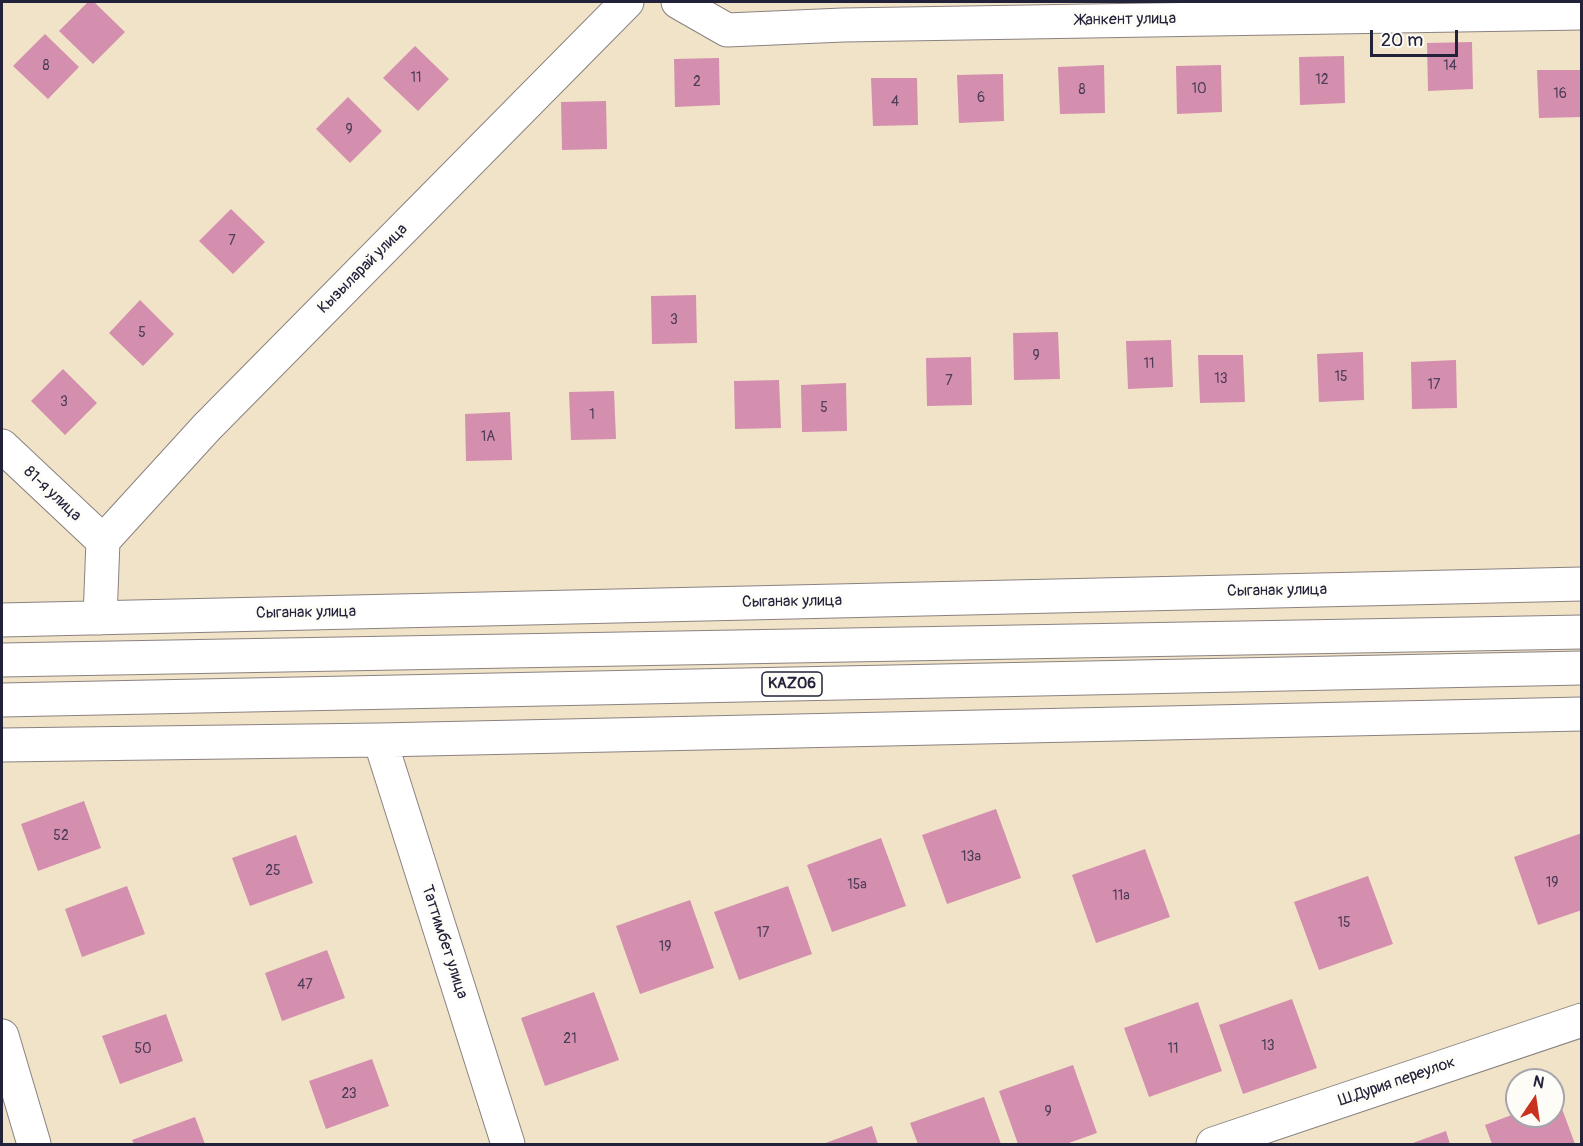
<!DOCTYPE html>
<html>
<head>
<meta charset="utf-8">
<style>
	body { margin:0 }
	#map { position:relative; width:1583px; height:1146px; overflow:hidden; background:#f1e3c7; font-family:Pangolin,sans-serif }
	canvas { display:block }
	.frame { position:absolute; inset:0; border:3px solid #22223b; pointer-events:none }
	.north { position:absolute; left:1505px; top:1068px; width:60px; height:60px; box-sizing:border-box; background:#fdfcf7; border:2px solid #a5a5ac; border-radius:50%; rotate:13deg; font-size:16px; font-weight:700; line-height:24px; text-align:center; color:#22223b }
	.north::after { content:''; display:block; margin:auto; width:21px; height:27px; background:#c8321e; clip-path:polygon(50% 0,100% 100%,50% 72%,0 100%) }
	.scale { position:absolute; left:1370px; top:30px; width:88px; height:27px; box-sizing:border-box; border:3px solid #22223b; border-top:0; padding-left:8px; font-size:18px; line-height:21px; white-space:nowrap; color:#22223b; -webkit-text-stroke:4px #fdfcf7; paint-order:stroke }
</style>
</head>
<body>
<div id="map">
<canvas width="1583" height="1146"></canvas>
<div class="frame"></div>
<div class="north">N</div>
<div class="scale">20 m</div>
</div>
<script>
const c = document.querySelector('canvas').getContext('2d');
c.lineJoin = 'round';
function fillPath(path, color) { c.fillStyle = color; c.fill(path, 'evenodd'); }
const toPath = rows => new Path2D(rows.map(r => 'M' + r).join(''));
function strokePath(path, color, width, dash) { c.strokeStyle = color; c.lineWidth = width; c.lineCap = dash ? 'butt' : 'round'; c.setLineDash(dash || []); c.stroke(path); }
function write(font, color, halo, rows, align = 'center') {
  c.font = font + ' Pangolin,sans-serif'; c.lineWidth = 6; c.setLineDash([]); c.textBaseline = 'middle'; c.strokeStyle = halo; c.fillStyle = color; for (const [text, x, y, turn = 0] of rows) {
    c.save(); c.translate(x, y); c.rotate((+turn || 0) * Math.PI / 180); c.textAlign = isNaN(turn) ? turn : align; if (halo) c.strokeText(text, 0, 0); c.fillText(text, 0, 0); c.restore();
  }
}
const building = toPath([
	[88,2,94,2,125,32,93,64,59,31],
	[45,34,79,67,48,99,13,66],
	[1472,42,1473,89,1428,91,1427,43],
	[415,46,449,79,418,111,383,78],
	[1344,56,1345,103,1300,105,1299,57],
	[719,58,720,105,675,107,674,59],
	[1104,65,1105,113,1060,114,1058,67],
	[1221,65,1222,112,1177,114,1176,66],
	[1537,70,1582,70,1582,117,1539,118],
	[1003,74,1004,121,959,123,957,75],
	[871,78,917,78,918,125,873,126],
	[348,97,382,131,350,163,316,129],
	[606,101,607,149,562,150,561,102],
	[231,209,265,242,233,274,199,241],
	[696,295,697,343,652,344,651,296],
	[140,300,174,334,143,366,109,333],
	[1058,332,1060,379,1014,380,1013,333],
	[1171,340,1173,387,1128,389,1126,341],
	[1363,352,1364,400,1319,402,1317,354],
	[1198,355,1243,355,1245,402,1200,403],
	[971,357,972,405,927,406,926,358],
	[1456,360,1457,408,1412,409,1411,362],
	[63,369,97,403,65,435,31,401],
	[779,380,781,428,735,429,734,381],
	[846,383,847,431,802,432,801,385],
	[614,391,616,439,571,440,569,392],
	[510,412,512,460,466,461,465,414],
	[84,801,101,848,38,871,21,824],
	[996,809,1021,878,947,904,922,835],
	[1582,833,1582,910,1538,925,1514,857],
	[296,835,313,883,250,906,232,858],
	[881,838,906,906,832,932,807,865],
	[1145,849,1170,917,1096,943,1072,875],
	[1368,876,1393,944,1319,970,1294,902],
	[127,886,145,934,82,957,65,909],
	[788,886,812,954,739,980,714,912],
	[690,900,714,968,640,994,616,926],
	[327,950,345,998,282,1021,265,973],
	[594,992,619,1060,545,1086,521,1018],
	[1292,999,1317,1068,1243,1094,1219,1025],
	[1198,1002,1222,1071,1149,1097,1124,1028],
	[166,1014,183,1061,120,1084,102,1036],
	[372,1059,389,1106,326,1129,309,1081],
	[1073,1065,1097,1133,1066,1144,1018,1144,999,1091],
	[984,1097,1001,1144,918,1144,910,1123],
	[1558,1098,1575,1144,1492,1144,1485,1125,1517,1113,1517,1116,1553,1116,1553,1100],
	[195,1117,205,1144,134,1144,132,1140],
	[872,1126,878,1144,823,1144],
	[1446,1131,1450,1144,1410,1144]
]);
const minor = toPath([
	[678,2,727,30,843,25,1582,13],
	[2,446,103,541],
	[103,541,207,427,627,2],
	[100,618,103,541],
	[2,620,1582,584],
	[380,740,508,1144],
	[2,745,380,740,1582,714],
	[2,1036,34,1144],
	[1213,1144,1582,1020]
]);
const highway = toPath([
	[2,660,1582,632],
	[2,700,1582,668]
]);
const numberNames = [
	["8",46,66],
	["14",1450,66],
	["11",416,78],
	["12",1322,80],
	["2",697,82],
	["10",1199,89],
	["8",1082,90],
	["16",1560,94],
	["6",981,98],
	["4",895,102],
	["9",349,130],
	["7",232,241],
	["3",674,320],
	["5",142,333],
	["9",1036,356],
	["11",1149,364],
	["15",1341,377],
	["13",1221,379],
	["7",949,381],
	["17",1434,385],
	["3",64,402],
	["5",824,408],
	["1",592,415],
	["1А",488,437],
	["52",61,836],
	["13a",971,857],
	["25",273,871],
	["19",1552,883],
	["15a",857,885],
	["11a",1121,896],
	["15",1344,923],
	["17",763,933],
	["19",665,947],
	["47",305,985],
	["21",570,1039],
	["13",1268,1046],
	["50",143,1049],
	["11",1173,1049],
	["23",349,1094],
	["9",1048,1112]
];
const shields = [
	[792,684,60]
];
const shieldNames = [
	["KАZ06",792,684]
];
const streetNames = [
	["Жанкент улица",1126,20,-1],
	["Кызыларай улица",363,269,-45],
	["81-я улица",52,494,43],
	["Сыганак улица",1277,591,-1],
	["Сыганак улица",792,602,-1],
	["Сыганак улица",306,613,-1],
	["Таттимбет улица",444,942,72],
	["Ш.Дурия переулок",1397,1082,-19]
];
fillPath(building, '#d48eae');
strokePath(minor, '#8a8281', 35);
strokePath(highway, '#8a8281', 35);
strokePath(minor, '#fff', 33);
strokePath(highway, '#fff', 33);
write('14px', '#4e3d58', null, numberNames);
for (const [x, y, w] of shields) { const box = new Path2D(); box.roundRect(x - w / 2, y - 12, w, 24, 4.5); c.fillStyle = '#fdfcf7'; c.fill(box); strokePath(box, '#22223b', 1.5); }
write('bold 15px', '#22223b', null, shieldNames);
write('16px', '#22223b', '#fdfcf7', streetNames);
</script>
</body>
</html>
